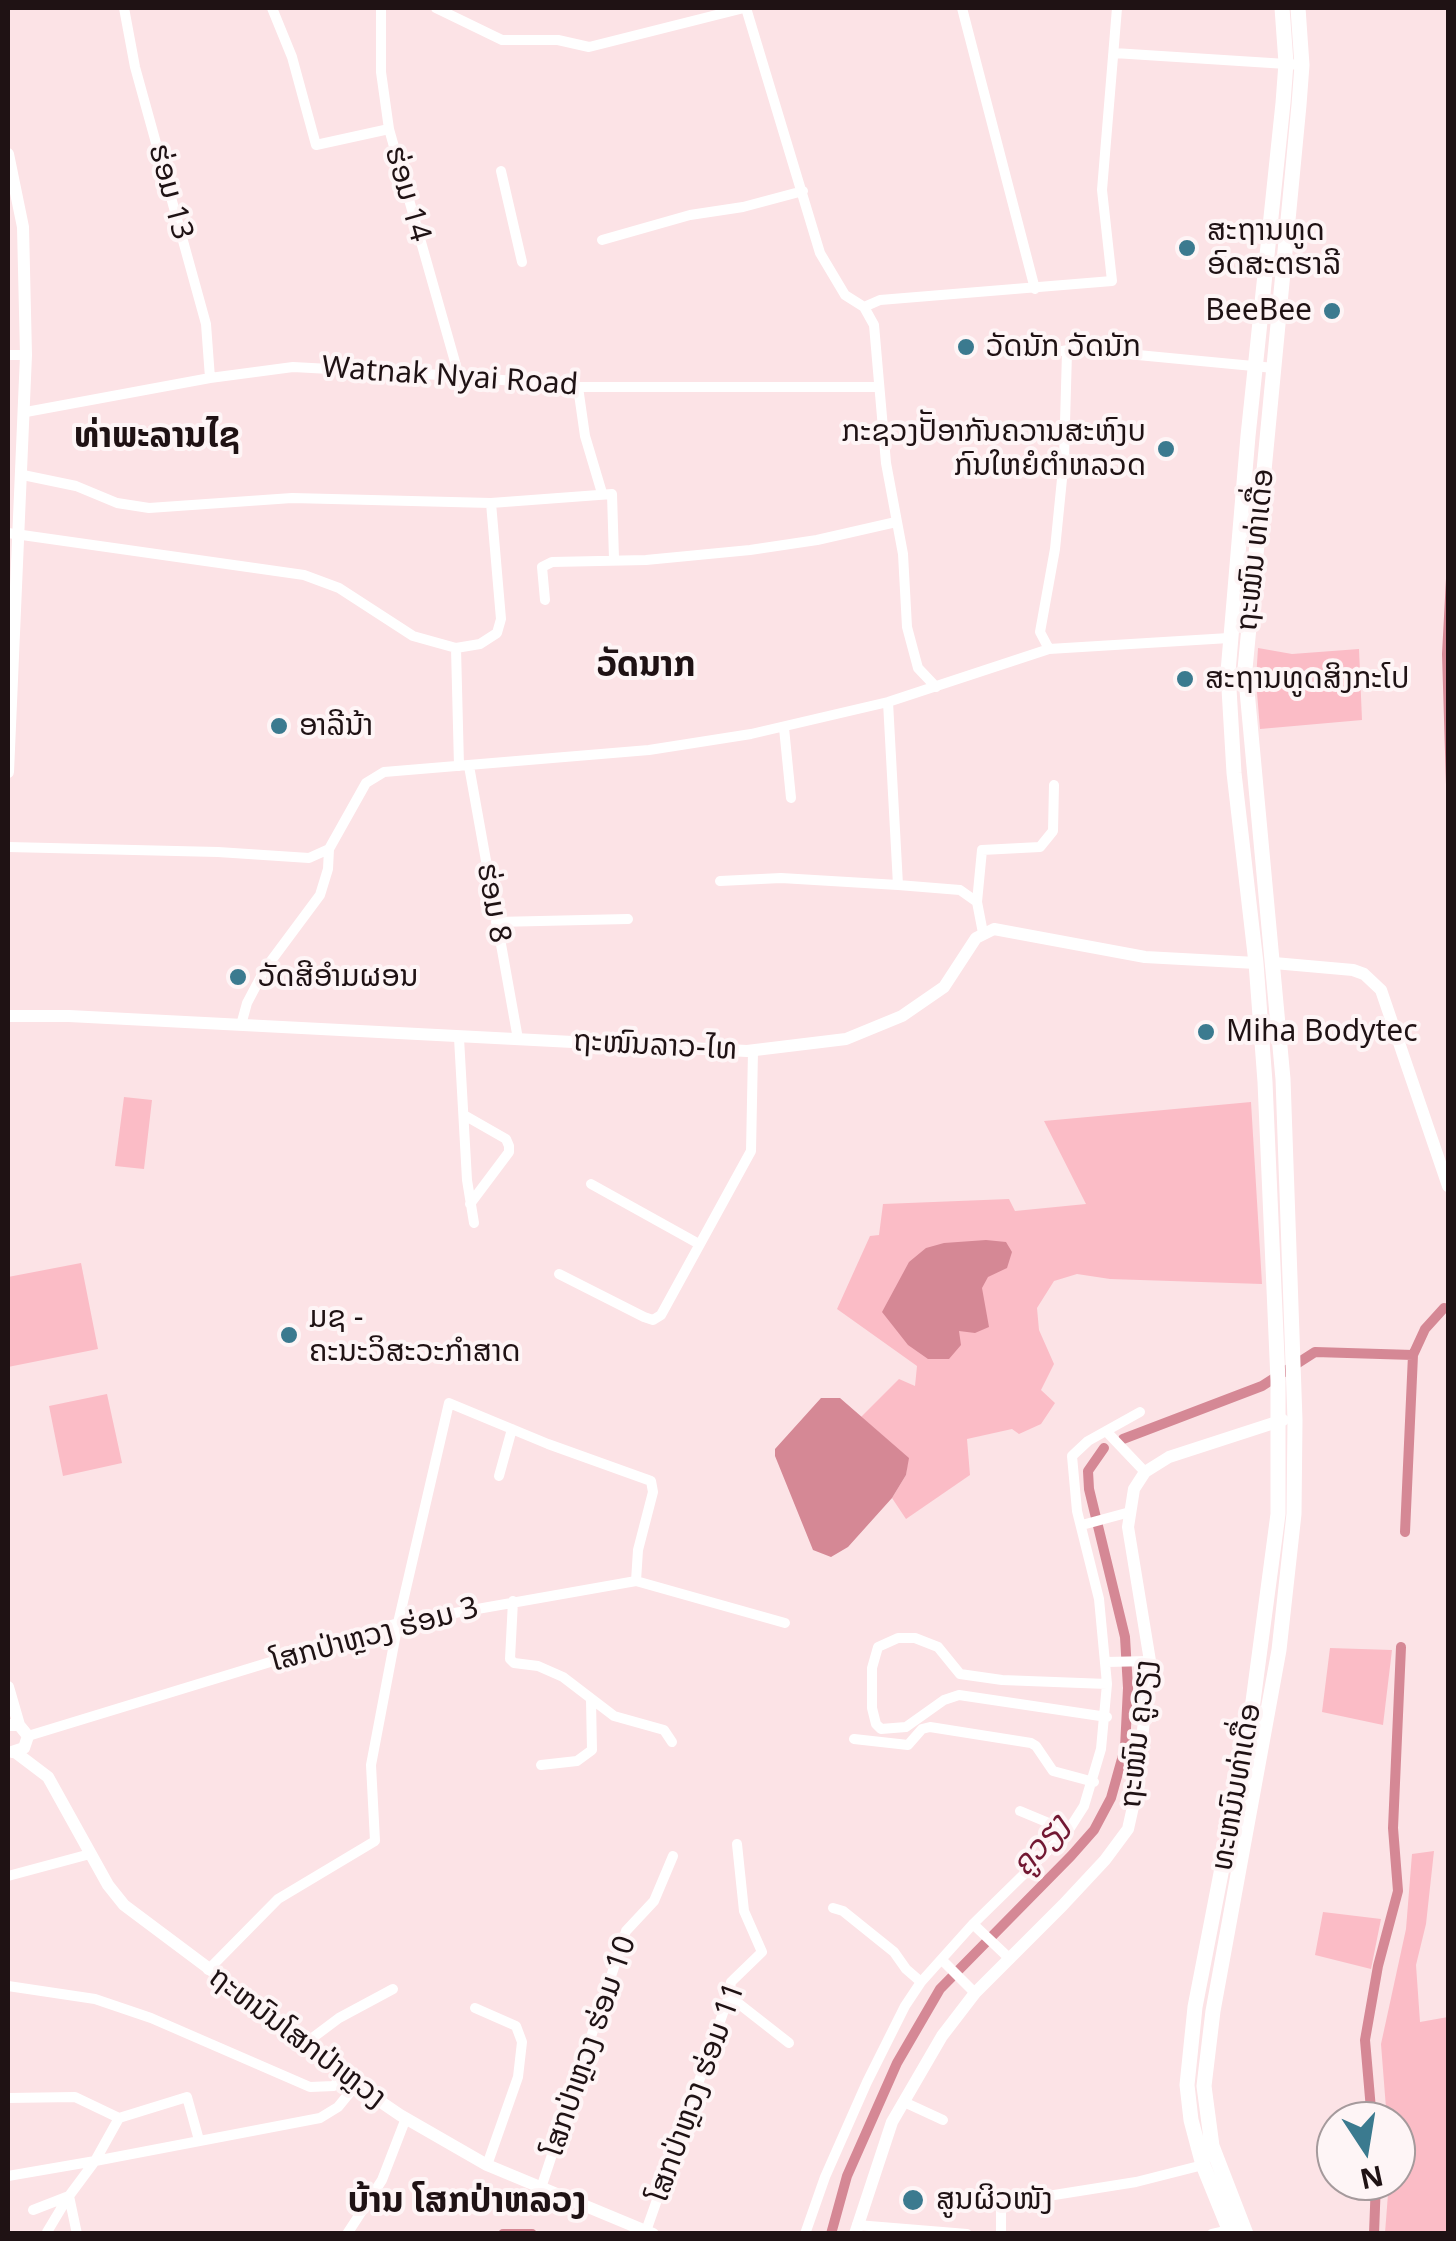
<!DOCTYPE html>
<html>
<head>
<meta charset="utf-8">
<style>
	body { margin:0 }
	#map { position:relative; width:1456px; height:2241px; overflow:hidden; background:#fce3e6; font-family:"Noto Sans",sans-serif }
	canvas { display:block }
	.frame { position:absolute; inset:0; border:10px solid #1f1214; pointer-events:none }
	.north { position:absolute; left:1316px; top:2101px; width:100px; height:100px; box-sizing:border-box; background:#fef5f6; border:2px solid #a59a9c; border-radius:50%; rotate:168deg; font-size:28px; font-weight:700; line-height:40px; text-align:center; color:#1f1214 }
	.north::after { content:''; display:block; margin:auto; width:35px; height:45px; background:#3b7a8f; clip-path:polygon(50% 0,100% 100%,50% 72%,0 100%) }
</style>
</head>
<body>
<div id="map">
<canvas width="1456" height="2241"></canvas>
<div class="frame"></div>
<div class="north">N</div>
</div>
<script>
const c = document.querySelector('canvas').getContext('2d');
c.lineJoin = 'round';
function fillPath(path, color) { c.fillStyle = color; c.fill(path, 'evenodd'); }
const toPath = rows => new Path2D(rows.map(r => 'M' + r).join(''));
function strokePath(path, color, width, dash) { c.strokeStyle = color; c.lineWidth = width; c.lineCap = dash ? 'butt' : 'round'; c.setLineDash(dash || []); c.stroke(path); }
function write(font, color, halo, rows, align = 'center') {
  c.font = font + ' "Noto Sans","Noto Sans Lao",sans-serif'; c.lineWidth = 8; c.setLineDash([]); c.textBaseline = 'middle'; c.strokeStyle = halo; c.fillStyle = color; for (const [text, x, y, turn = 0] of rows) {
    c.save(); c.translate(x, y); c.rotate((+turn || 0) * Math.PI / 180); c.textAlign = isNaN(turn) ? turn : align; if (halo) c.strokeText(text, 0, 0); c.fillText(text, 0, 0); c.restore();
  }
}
const green = toPath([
	[1258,648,1292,654,1359,649,1362,720,1260,729,1256,680],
	[124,1097,152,1100,144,1169,115,1166],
	[1251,1102,1262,1284,1110,1279,1077,1274,1054,1281,1037,1308,1039,1330,1054,1364,1041,1390,1055,1403,1041,1424,1019,1434,1012,1429,967,1439,970,1475,906,1519,892,1498,906,1475,908,1458,861,1417,899,1379,915,1386,917,1366,837,1309,870,1236,879,1235,883,1204,1009,1199,1015,1211,1086,1204,1044,1121],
	[81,1263,98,1349,8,1367,8,1277],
	[107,1394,122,1463,63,1476,49,1406],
	[1330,1648,1392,1650,1383,1725,1322,1712],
	[1434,1851,1426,1924,1416,1965,1420,2022,1448,2017,1448,2233,1385,2233,1389,2181,1396,2181,1396,2121,1387,2121,1381,2044,1406,1929,1412,1854],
	[1323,1912,1381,1919,1371,1969,1315,1955]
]);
const water = toPath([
	[1448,541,1448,850,1442,654],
	[986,1240,1006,1242,1012,1252,1007,1268,988,1277,982,1288,989,1327,975,1333,959,1331,961,1345,949,1359,928,1359,908,1345,882,1312,909,1262,926,1248,944,1243],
	[821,1398,840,1398,909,1458,906,1475,892,1498,848,1547,831,1557,813,1550,775,1456,775,1449]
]);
const canal = toPath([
	[1123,1439,1262,1386,1315,1352,1413,1355],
	[1405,1532,1413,1355,1425,1329,1444,1308],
	[1372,2121,1365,2040,1378,1966,1398,1891,1393,1828,1401,1647],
	[503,2234,532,2234],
	[831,2234,847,2176,897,2063,940,1989,1071,1856,1094,1830,1111,1798,1125,1748,1128,1688,1125,1637,1089,1489,1088,1471,1104,1448],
	[1374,2234,1376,2181]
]);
const minor = toPath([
	[124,8,135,67,206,324,210,378],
	[272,8,292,57,316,145,389,129],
	[381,8,381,72,389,129,459,376],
	[436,8,502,40,558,40,589,47,744,8],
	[746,8,820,253,845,295,864,307,874,325,886,463,903,554,907,627,918,668,936,687],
	[962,8,1035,289],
	[1114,53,1302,65],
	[501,171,522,262],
	[602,240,690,215,743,207,803,191],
	[864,307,880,300,1112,281,1102,190,1117,8],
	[1062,351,1075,349,1274,368],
	[8,355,26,355],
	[578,387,585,436,602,493],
	[26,412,210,378,293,367,459,376,578,387,879,387],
	[23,475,76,486,117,503,149,508,292,498,491,503,612,494,614,559],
	[8,533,304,575,339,588,413,636,456,648,480,644,497,633,501,619,491,503],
	[545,600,542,567,552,562,646,560,750,550,817,540,896,522],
	[456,648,459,766],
	[1049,649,1040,632,1055,549,1064,459,1067,352],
	[888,702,898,885],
	[784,728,791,798],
	[469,766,518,1039],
	[8,847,218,852,309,858,329,849,366,783,384,772,649,750,751,734,888,702,1049,649,1229,638],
	[720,881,781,878,898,885,960,890,977,902],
	[496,922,628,919],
	[983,933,977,902,982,850,1040,847,1053,831,1054,785],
	[241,1025,247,1003,265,969,320,895,328,869,329,849],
	[459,1038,467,1180,474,1223],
	[464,1115,506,1139,509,1146,509,1152,470,1204],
	[591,1184,699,1244],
	[559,1274,644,1317,653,1320,661,1315,751,1151,753,1051],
	[1106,1431,1145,1472],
	[499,1476,512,1429],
	[1082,1525,1130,1512],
	[513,1601,510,1659,514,1663,538,1666,563,1677,614,1716,664,1730,672,1742],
	[1106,1662,1150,1661],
	[1107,1717,959,1695,944,1700,906,1727,881,1729,876,1724,872,1708,872,1668,878,1647,898,1638,915,1638,938,1647,960,1674,1002,1680,1107,1684],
	[28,1736,398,1623,636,1581,785,1623],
	[854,1739,908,1745,922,1729,930,1727,1031,1743,1036,1746,1053,1771,1094,1782],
	[541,1765,577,1761,592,1750,591,1700],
	[1020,1811,1068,1831],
	[8,1876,90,1854],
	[833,1908,843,1911,894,1952,906,1969,921,1982],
	[973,1924,1010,1959],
	[942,1960,975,1993],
	[208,1970,278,1899,375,1841,371,1765,398,1623,449,1403,548,1444,651,1481,653,1492,638,1550,636,1581],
	[8,1986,95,1999,151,2018,310,2087,334,2086,343,2073],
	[729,1996,789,2043],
	[475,2008,516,2026,522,2042,518,2077,487,2165],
	[307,2042,339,2018,393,1989],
	[8,2098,75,2097,119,2118],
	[904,2102,943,2120],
	[8,2176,95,2161,119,2118,187,2097,199,2140],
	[541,2188,626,1931,654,1901,673,1856],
	[33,2210,69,2196],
	[857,2225,967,2234],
	[646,2231,729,1996,731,1982,762,1952,744,1911,737,1844],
	[47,2232,68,2197],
	[77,2234,69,2196,95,2161,320,2118,338,2107,356,2085],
	[347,2234,382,2180,406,2118],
	[805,2234,825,2177,867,2082,905,2006,921,1982,973,1924,1068,1831,1084,1806,1101,1749,1107,1684,1099,1599,1077,1511,1072,1456,1088,1441,1140,1412],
	[1001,2234,1001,2210,1010,2202,1136,2182,1203,2165],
	[1212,2234,1230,2230]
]);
const tertiary = toPath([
	[8,154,23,227,26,355,8,772],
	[1274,963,1353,970,1364,974,1381,990,1448,1186],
	[8,1016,69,1016,747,1051,846,1039,902,1016,944,987,976,938,994,929,1145,957,1256,963],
	[8,1687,19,1725],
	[8,1725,19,1725,28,1736,24,1748,12,1752],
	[15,1752,48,1777,108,1885,124,1905,307,2042,356,2085,400,2115,487,2165,653,2234],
	[855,2234,892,2122,942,2036,975,1993,1063,1905,1105,1860,1128,1829,1137,1789,1150,1661,1128,1527,1134,1489,1145,1472,1169,1457,1283,1420]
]);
const primary = toPath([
	[1231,2234,1203,2165,1191,2120,1187,2085,1195,2007,1250,1724,1278,1514,1278,1381,1265,1082,1256,963,1234,773,1228,672,1248,436,1283,103,1286,63,1282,8],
	[1246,2234,1212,2146,1204,2086,1213,2011,1279,1650,1294,1514,1295,1420,1283,1079,1245,669,1299,105,1302,65,1298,8]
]);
const markers = [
	[1187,248,10,"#3b7a8f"],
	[1332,311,10,"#3b7a8f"],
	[966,347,10,"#3b7a8f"],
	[1166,449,10,"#3b7a8f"],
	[1185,679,10,"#3b7a8f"],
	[279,726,10,"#3b7a8f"],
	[238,977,10,"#3b7a8f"],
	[1206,1032,10,"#3b7a8f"],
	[289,1335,10,"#3b7a8f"],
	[913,2200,12,"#3b7a8f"]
];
const streetNames = [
	["ຮ່ອມ 13",170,192,75],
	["ຮ່ອມ 14",407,194,74],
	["Watnak Nyai Road",450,377,4],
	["ຖະໝົນ ທ່າເດື່ອ",1256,550,-84],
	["ຮ່ອມ 8",493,903,80],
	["ຖະໜົນລາວ-ໄທ",655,1046,3],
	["ໂສກປ່າຫຼວງ ຮ່ອມ 3",375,1635,-15],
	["ຖະໜົນ ຄູວຽງ",1139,1734,-84],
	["ທະຫນົນທ່າເດື່ອ",1237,1787,-80],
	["ຖະຫນົນໂສກປ່າຫຼວງ",297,2038,37],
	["ໂສກປ່າຫຼວງ ຮ່ອມ 10",590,2046,-71],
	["ໂສກປ່າຫຼວງ ຮ່ອມ 11",697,2092,-70]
];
const poiNames = [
	["ສະຖານທູດ",1207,231],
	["ອົດສະຕຮາລີ",1207,265],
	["BeeBee",1312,311,"right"],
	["ວັດນັກ ວັດນັກ",986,347],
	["ກະຊວງປັັອາກັນຄວານສະຫົງບ",1146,432,"right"],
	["ກົນໃຫຍໍຕຳຫລວດ",1146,466,"right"],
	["ສະຖານທູດສິງກະໂປ",1205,679],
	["ອາລີນ້າ",299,726],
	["ວັດສີອຳມຜອນ",258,977],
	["Miha Bodytec",1226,1032],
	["ມຊ -",309,1318],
	["ຄະນະວິສະວະກຳສາດ",309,1352],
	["ສູນຜິວໜັງ",936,2200]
];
const waterNames = [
	["ຄູວຽງ",1041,1846,-49]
];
const quarterNames = [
	["ທ່າພະລານໄຊ",157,437],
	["ວັດນາກ",646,666],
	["ບ້ານ ໂສກປ່າຫລວງ",467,2202]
];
fillPath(green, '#fbbcc6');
fillPath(water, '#d58895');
strokePath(canal, '#d58895', 10);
strokePath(minor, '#fff', 10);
strokePath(tertiary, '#fff', 12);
strokePath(primary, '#fff', 15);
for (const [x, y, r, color] of markers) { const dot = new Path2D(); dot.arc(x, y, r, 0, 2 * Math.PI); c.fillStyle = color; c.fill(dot); strokePath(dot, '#fef5f6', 4); }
write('30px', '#1f1214', '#fef5f6', streetNames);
write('30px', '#1f1214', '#fef5f6', poiNames, 'left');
write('italic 32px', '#721732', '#fef5f6', waterNames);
write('bold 35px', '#1f1214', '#fef5f6', quarterNames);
</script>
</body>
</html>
